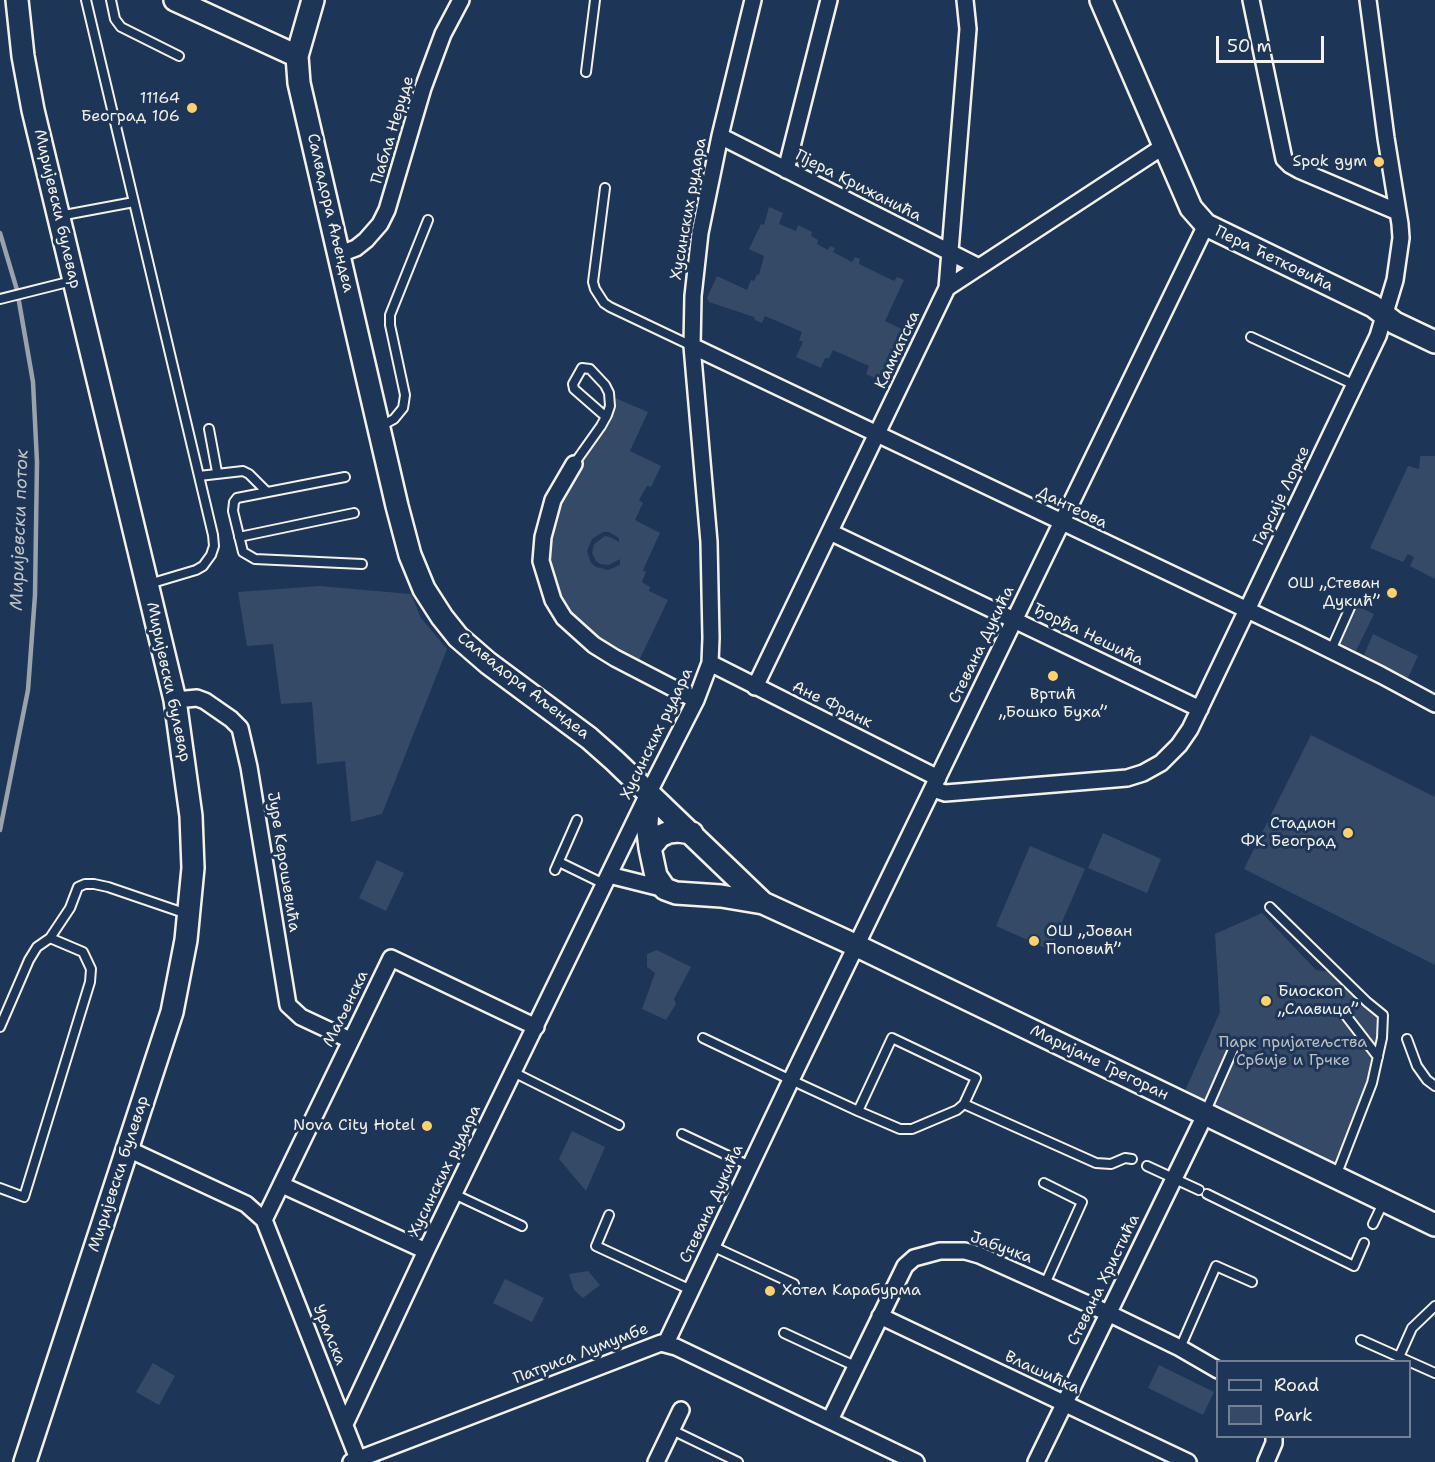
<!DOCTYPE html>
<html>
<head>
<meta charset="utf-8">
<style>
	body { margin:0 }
	#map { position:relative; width:1435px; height:1462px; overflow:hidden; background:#1d3557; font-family:"Shantell Sans",sans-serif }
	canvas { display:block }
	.legend { position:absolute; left:1216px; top:1360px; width:195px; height:78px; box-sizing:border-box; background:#1d3557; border:2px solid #738091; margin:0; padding:8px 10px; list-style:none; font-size:18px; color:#f4f1e8 }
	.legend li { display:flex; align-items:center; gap:12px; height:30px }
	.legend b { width:30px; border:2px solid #738091 }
	.scale { position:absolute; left:1216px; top:36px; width:108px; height:27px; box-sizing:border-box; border:3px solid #f4f1e8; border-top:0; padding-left:8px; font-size:18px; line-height:21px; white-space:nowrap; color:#f4f1e8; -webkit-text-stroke:4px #1d3557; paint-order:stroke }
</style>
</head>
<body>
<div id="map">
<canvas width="1435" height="1462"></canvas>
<ul class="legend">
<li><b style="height:8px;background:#1d3557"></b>Road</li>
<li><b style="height:16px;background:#354a67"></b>Park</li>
</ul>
<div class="scale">50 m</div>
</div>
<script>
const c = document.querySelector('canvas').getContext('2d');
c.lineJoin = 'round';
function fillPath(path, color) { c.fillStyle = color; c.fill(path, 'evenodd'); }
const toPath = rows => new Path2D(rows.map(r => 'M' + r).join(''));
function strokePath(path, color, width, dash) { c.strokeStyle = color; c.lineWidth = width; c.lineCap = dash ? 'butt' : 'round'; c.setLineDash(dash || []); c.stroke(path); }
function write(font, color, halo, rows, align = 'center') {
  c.font = font + ' "Shantell Sans",sans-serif'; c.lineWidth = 6; c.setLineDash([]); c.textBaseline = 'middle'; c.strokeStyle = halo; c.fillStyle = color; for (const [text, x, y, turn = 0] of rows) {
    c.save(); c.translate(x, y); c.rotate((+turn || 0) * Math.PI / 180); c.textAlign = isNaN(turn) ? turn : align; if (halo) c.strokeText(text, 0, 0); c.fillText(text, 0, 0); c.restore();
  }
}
const green = toPath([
	[769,207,783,213,779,224,796,231,798,225,812,232,811,236,818,240,817,244,828,250,830,246,835,248,833,252,852,262,855,257,860,259,859,264,894,281,897,277,904,280,885,321,916,336,893,387,866,374,869,366,833,350,829,358,825,358,821,368,796,357,803,342,799,340,802,332,765,316,762,323,755,320,754,317,709,302,707,298,717,276,747,290,751,280,754,281,757,274,759,275,764,256,749,249,761,224,764,225],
	[615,398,648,412,630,451,661,466,651,487,647,486,639,500,643,503,635,520,660,533,643,570,646,572,642,582,650,587,649,591,668,600,635,669,582,636,544,575,553,500,601,426],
	[603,532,609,532,619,538,619,542,610,537,605,536,594,544,592,553,596,561,600,564,609,565,620,559,620,565,608,570,596,567,591,563,587,551,592,539],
	[1420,456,1435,456,1435,579,1410,566,1414,557,1408,554,1403,562,1370,548,1408,466,1419,469],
	[319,586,411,594,421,618,447,649,382,814,351,822,345,761,317,764,312,702,281,704,273,644,247,646,238,592],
	[1355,605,1374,614,1356,651,1338,642],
	[1373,634,1418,656,1408,678,1364,655],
	[1311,735,1435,797,1435,965,1244,869],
	[1103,833,1161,859,1147,893,1088,868],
	[1030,846,1085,869,1050,950,996,926],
	[377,860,404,873,386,911,359,898],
	[1262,913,1316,970,1330,972,1363,1005,1379,1014,1381,1022,1372,1078,1338,1165,1184,1093,1220,1012,1215,934],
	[657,950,691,967,674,999,676,1004,666,1020,642,1009,655,973,647,967,647,954],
	[572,1131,605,1147,586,1191,559,1159],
	[588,1271,600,1285,583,1298,574,1290,569,1274],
	[505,1279,544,1298,532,1322,493,1303],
	[153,1363,175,1376,159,1405,136,1392],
	[1159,1365,1214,1392,1203,1415,1148,1388]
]);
const stream = toPath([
	[0,233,17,290,33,382,37,462,35,595,28,690,0,830]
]);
const lane = toPath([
	[86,0,213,535,214,546,211,555,203,566,196,570,149,584],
	[111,0,115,19,121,27,179,56],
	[586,72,595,0],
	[605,188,593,282,595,289,604,303,610,307,692,346],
	[59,216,134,202],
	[0,299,72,281],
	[1251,337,1355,385],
	[381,426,394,419,403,408,404,402,405,395,390,325,390,315,428,220],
	[209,429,217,472],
	[574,464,601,426,607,415,610,406,609,393,605,385,590,369,582,368,573,384,574,389,606,417],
	[199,476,243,471,249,474,267,492],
	[345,477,237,498,234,502,233,511,243,552,255,559,362,564],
	[239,537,354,513],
	[1331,650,1352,603],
	[559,862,604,884],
	[555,870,577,820],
	[1270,907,1367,1002,1383,1015,1382,1038,1372,1083,1336,1176],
	[1344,1013,1378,1057],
	[0,1027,29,960,37,947,50,938,70,908,78,887,85,884,94,884,108,887,187,914],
	[703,1038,791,1080,858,1111,900,1129,912,1129,957,1110,964,1104,976,1078,892,1038,858,1111],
	[1407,1039,1417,1066,1427,1080,1435,1086],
	[513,1072,619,1125],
	[964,1104,1096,1163,1111,1164,1125,1158,1132,1159],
	[1205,1113,1235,1045],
	[682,1134,750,1166],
	[1147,1166,1199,1190],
	[1044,1183,1082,1202,1045,1284],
	[0,1188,24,1197,90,982,91,969,83,952,50,938],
	[454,1194,522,1226],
	[1207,1194,1354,1266,1364,1243],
	[609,1215,596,1246,691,1290],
	[1373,1224,1384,1201],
	[712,1246,794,1284],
	[784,1333,857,1367],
	[1361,1340,1435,1373],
	[1180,1348,1216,1266,1252,1282],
	[1399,1357,1412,1328,1435,1306],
	[672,1430,738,1462]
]);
const street = toPath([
	[1251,0,1284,159,1290,165,1299,170,1398,212],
	[720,136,979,267],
	[786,170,829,0],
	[340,254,356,248,366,240,380,224,387,210,423,88,443,34,461,0],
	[947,288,1164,146],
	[692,346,1300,635,1381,675,1435,704],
	[574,464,553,500,543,537,541,561,553,600,564,618,594,645,615,658,696,700],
	[830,532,1200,709],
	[710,663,938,778],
	[755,687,947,288,968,29,965,0],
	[175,700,197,698,205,701,231,719,240,728,249,767,288,1005,301,1017,350,1040],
	[933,789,945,793,958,792,1127,778,1143,773,1161,763,1179,745,1190,729,1378,336,1395,280,1401,238,1400,224,1386,138,1368,0],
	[609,875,665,889],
	[128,1149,246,1204,264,1220,358,1459,362,1462],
	[282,1185,426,1251],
	[264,1220,391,958,536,1027],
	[880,1316,1188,1462],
	[666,1343,791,1080,1206,225],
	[830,1420,905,1266,914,1258,940,1251,965,1251,979,1255,1108,1313,1180,1348,1218,1370],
	[345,1424,426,1251,649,792,696,700,710,663,711,638,709,542,692,346,693,296,700,233,720,136,753,0],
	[351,1462,661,1343,676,1347,916,1462],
	[656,1462,681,1410],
	[1036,1462,1205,1115],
	[1266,1462,1274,1443,1274,1436]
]);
const secondary = toPath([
	[17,0,23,56,33,110,175,700,191,816,193,868,186,940,172,1012,25,1462],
	[175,0,297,56],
	[313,0,297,56,299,83,397,506,410,555,424,589,442,617,458,637,488,663,589,738,615,761,763,903],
	[1101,0,1191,208,1206,225,1373,306,1395,323,1435,342],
	[649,792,647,824,650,848,656,876,665,889,676,893,721,896,763,903,857,946,1435,1225],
	[650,848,660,836,669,832,678,831,692,833]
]);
const markers = [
	[192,108,6,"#ffd166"],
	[1379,162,6,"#ffd166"],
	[1392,593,6,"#ffd166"],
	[1053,676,6,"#ffd166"],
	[1348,833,6,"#ffd166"],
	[1034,941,6,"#ffd166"],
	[1266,1001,6,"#ffd166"],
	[427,1126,6,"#ffd166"],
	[770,1291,6,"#ffd166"]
];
const poiNames = [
	["11164",180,99],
	["Београд 106",180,117],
	["Spok gym",1367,162],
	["ОШ „Стеван",1380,584],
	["Дукић”",1380,602],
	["Вртић",1053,695,"center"],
	["„Бошко Буха”",1053,713,"center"],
	["Стадион",1336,824],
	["ФК Београд",1336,842],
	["ОШ „Јован",1046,932,"left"],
	["Поповић”",1046,950,"left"],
	["Биоскоп",1278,992,"left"],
	["„Славица”",1278,1010,"left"],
	["Nova City Hotel",415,1126],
	["Хотел Карабурма",782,1291,"left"]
];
const streetNames = [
	["Пабла Неруде",393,130,-73],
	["Пјера Крижанића",858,186,27],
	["Миријевски булевар",57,209,77],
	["Хусинских рудара",689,209,-80],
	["Салвадора Аљендеа",330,213,77],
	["Пера Ћетковића",1274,259,26],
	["Камчатска",898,350,-65],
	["Гарсије Лорке",1282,496,-64],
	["Дантеова",1072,508,26],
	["Ђорђа Нешића",1088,635,26],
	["Стевана Дукића",982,645,-64],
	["Миријевски булевар",168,682,78],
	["Салвадора Аљендеа",523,686,38],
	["Ане Франк",832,705,26],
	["Хусинских рудара",657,734,-64],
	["Јуре Керошевића",283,862,81],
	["Маљенска",346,1009,-64],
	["Маријане Грегоран",1099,1063,26],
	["Хусинских рудара",445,1171,-64],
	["Миријевски булевар",119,1174,-72],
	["Стевана Дукића",712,1204,-65],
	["Јабучка",1001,1248,20],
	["Стевана Христића",1104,1280,-64],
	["Уралска",329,1335,68],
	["Патриса Лумумбе",581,1354,-21],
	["Влашићка",1042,1373,25]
];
const parkNames = [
	["Парк пријатељства",1293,1043],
	["Србије и Грчке",1293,1061]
];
const waterNames = [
	["Миријевски поток",20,530,-88]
];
fillPath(green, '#354a67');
strokePath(stream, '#9aa2ab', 4.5);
strokePath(lane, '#f4f1e8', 12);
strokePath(street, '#f4f1e8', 20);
strokePath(secondary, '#f4f1e8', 26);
strokePath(lane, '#1d3557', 8);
strokePath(street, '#1d3557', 15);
strokePath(secondary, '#1d3557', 21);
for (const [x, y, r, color] of markers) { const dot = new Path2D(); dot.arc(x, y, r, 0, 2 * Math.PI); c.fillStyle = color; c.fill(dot); strokePath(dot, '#1d3557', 2); }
write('16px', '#f4f1e8', '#1d3557', poiNames, 'right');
write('16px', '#f4f1e8', '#1d3557', streetNames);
write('16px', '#bbbfc1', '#1d3557', parkNames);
write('italic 18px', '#c0c3c4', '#1d3557', waterNames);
</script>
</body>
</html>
